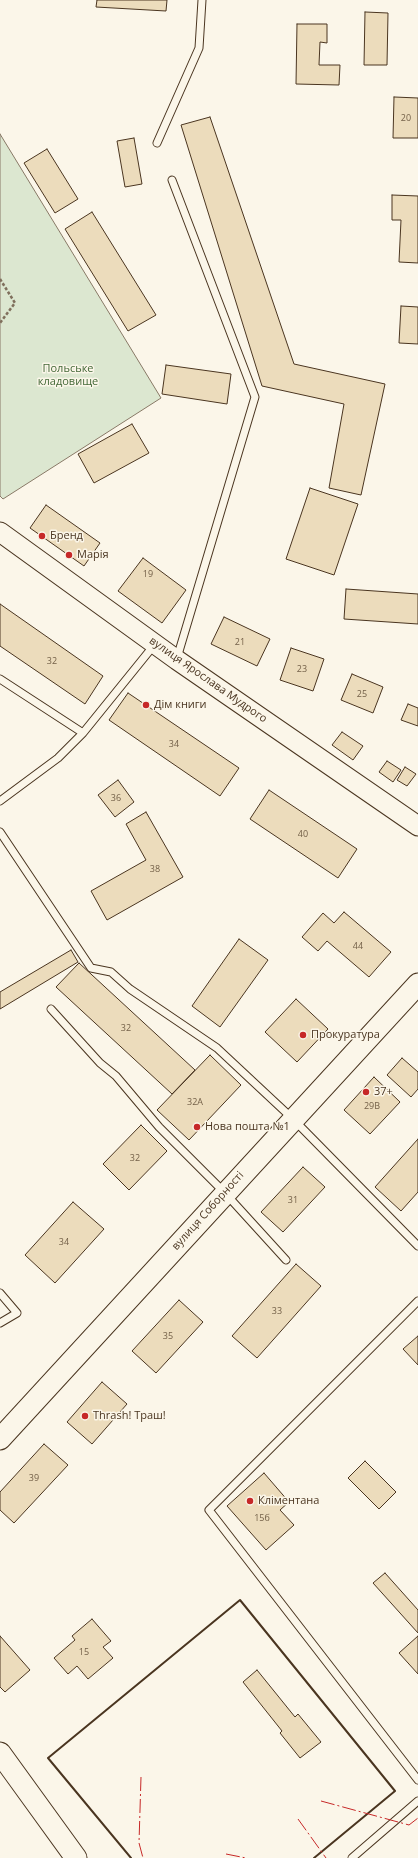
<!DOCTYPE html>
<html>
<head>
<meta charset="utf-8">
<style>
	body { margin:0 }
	canvas { display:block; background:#fbf6e9 }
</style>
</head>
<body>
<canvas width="418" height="1858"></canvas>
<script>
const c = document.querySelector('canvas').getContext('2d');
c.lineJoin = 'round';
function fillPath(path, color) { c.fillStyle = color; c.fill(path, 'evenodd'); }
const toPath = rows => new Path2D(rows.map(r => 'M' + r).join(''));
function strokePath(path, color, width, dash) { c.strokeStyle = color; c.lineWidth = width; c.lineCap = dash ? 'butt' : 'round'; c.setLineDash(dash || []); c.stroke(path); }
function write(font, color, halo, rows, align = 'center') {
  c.font = font + ' "Open Sans",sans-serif'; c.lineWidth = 3; c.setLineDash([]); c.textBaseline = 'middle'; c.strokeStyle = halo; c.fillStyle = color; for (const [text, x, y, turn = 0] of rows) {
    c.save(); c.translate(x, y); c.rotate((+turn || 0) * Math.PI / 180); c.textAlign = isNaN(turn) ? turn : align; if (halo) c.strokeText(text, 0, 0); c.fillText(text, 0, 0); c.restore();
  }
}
const green = toPath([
	[0,134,161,398,3,499,0,496,0,134]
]);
const building = toPath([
	[97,0,167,0,166,11,96,7,97,0],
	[365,12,388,13,387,65,364,65,365,12],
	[297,24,327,24,327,43,320,42,319,65,340,65,339,85,296,84,297,24],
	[394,97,418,98,418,138,393,138,394,97],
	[210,117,294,364,385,384,361,495,329,488,344,404,262,386,181,125,210,117],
	[134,138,142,184,125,187,117,141,134,138],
	[47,149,78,199,55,213,24,163,47,149],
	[392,195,418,196,418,263,399,262,401,220,392,220,392,195],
	[92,212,156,315,128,331,65,229,92,212],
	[401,306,418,307,418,344,399,343,401,306],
	[166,365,231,374,227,404,162,394,166,365],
	[132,424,149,453,94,483,78,454,132,424],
	[310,488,358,504,334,575,286,559,310,488],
	[46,505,100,543,84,566,30,528,46,505],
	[143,558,186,590,162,623,118,591,143,558],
	[346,589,418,594,418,624,344,619,346,589],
	[0,604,103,676,85,704,0,646,0,604],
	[224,617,270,639,257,666,211,644,224,617],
	[291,648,324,659,313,691,280,680,291,648],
	[352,674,383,687,373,713,341,700,352,674],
	[128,693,239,768,220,796,109,720,128,693],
	[408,704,418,708,418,726,401,720,408,704],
	[342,732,363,746,353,760,332,745,342,732],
	[387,761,401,770,393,782,379,772,387,761],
	[405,767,416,774,407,786,397,780,405,767],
	[118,780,134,802,115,817,98,795,118,780],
	[269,790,357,849,338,878,250,819,269,790],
	[146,812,183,877,107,920,91,891,146,860,126,824,146,812],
	[344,912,391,952,369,977,327,941,318,951,302,937,323,913,334,923,344,912],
	[239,939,268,960,220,1027,192,1006,239,939],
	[71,950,78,962,0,1009,0,992,71,950],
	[79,963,195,1070,172,1094,56,987,79,963],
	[296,999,328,1029,297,1062,265,1032,296,999],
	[210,1055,241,1085,189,1140,157,1110,210,1055],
	[402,1058,418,1072,418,1089,411,1097,387,1075,402,1058],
	[374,1077,400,1102,370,1134,344,1110,374,1077],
	[141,1125,167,1151,129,1190,103,1164,141,1125],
	[418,1139,418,1192,401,1211,375,1187,418,1139],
	[303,1167,325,1187,283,1232,261,1212,303,1167],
	[73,1202,104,1229,55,1283,25,1255,73,1202],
	[296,1264,321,1286,257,1358,232,1336,296,1264],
	[179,1300,203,1322,156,1373,132,1351,179,1300],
	[418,1336,418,1365,403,1349,418,1336],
	[102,1382,127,1404,92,1444,67,1422,102,1382],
	[44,1444,68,1465,14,1523,0,1510,0,1492,44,1444],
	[365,1461,396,1492,379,1509,348,1478,365,1461],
	[264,1473,289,1502,280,1510,294,1525,266,1550,227,1506,264,1473],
	[385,1573,418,1610,418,1633,373,1583,385,1573],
	[92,1619,111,1641,103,1647,113,1658,88,1679,77,1666,68,1674,54,1658,75,1640,72,1636,92,1619],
	[0,1636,30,1670,5,1692,0,1687,0,1636],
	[418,1636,418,1674,399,1653,418,1636],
	[257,1670,295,1717,298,1714,321,1742,300,1758,280,1733,282,1731,243,1682,257,1670]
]);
const path = toPath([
	[0,279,15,303,0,323]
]);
const service = toPath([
	[157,143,199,48,202,0],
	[172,180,255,397,177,658],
	[0,679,83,733,155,644],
	[0,801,58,758,83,733],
	[0,832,91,968,111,972,130,989,217,1048,293,1119,418,1246],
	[51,1009,100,1063,116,1076,159,1127,225,1193,286,1260],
	[0,1293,17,1313,0,1323],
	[418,1301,209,1510,418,1780],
	[352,1858,418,1801]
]);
const tertiary = toPath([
	[0,532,177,660,418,826]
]);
const secondary = toPath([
	[0,1439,418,984],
	[0,1753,76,1858]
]);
const wall = toPath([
	[131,1858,48,1758,240,1600,395,1791,314,1858]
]);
const power = toPath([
	[141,1777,139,1843,143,1858],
	[321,1801,409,1825,418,1818],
	[298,1819,326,1858],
	[226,1854,246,1858]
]);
const markers = [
	[42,536,4,"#c62828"],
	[69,555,4,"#c62828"],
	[146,705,4,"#c62828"],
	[303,1035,4,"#c62828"],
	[366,1092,4,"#c62828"],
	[197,1127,4,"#c62828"],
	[85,1416,4,"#c62828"],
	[250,1501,4,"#c62828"]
];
const numberNames = [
	["20",406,118],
	["19",148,574],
	["21",240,642],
	["32",52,661],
	["23",302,669],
	["25",362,694],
	["34",174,744],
	["36",116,798],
	["40",303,834],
	["38",155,869],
	["44",358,946],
	["32",126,1028],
	["32А",195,1102],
	["29В",372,1106],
	["32",135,1158],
	["31",293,1200],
	["34",64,1242],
	["33",277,1311],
	["35",168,1336],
	["39",34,1478],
	["15б",262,1518],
	["15",84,1652]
];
const parkNames = [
	["Польське",68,369],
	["кладовище",68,382]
];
const poiNames = [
	["Бренд",50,536],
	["Марія",77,555],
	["Дім книги",154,705],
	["Прокуратура",311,1035],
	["37+",374,1092],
	["Нова пошта №1",205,1127],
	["Thrash! Траш!",93,1416],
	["Кліментана",258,1501]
];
const streetNames = [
	["вулиця Ярослава Мудрого",208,680,35],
	["вулиця Соборності",208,1211,-48]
];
fillPath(green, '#dce7d0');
strokePath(green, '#887966', 1);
fillPath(building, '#ecdcbc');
strokePath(building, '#4a3520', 1);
strokePath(service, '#4a3520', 9);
strokePath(tertiary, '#4a3520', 21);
strokePath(secondary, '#4a3520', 23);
strokePath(path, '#7f6f5c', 2.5, [3, 2]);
strokePath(service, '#fbf6e9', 7);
strokePath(tertiary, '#fbf6e9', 19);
strokePath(secondary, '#fbf6e9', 21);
strokePath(wall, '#4a3520', 2);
strokePath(power, '#c62828', 1, [14, 3, 2, 3]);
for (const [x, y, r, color] of markers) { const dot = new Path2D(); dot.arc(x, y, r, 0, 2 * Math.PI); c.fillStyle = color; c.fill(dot); strokePath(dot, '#fbf6e9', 1.5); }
write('9px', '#725f47', null, numberNames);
write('11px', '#436837', '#fbf6e9', parkNames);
write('11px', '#4a3520', '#fbf6e9', poiNames, 'left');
write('11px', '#4a3520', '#fbf6e9', streetNames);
</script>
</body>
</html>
